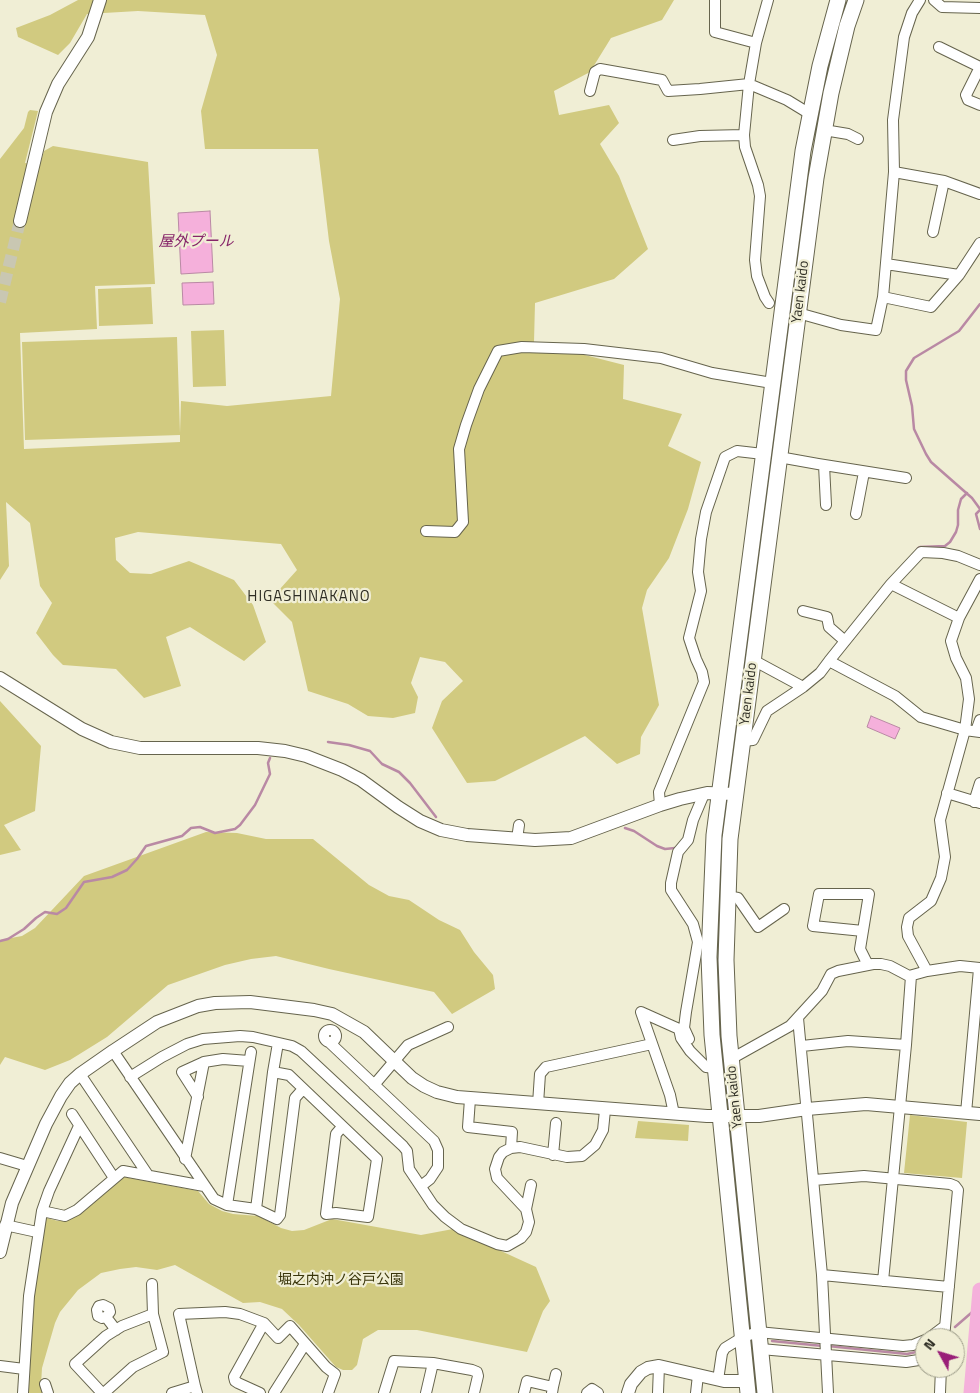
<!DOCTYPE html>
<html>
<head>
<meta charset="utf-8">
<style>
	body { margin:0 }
	#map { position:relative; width:980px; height:1393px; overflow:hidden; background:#f0eed5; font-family:"Titillium Web",sans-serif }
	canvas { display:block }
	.north { position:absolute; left:915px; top:1328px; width:50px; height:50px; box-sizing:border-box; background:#f0eed5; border:1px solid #a2a18e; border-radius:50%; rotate:309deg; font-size:14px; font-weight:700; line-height:20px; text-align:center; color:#2e2d24 }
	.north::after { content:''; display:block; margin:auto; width:18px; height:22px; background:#991f78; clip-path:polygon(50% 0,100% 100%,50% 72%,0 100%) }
</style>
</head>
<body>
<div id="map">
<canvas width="980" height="1393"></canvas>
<div class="north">N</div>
</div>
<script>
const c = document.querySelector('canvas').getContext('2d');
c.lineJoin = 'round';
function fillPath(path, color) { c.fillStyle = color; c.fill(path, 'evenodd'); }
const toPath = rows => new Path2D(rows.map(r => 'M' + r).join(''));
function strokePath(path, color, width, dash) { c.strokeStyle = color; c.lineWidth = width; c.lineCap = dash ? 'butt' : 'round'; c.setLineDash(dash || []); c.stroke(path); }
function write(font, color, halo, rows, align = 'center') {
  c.font = font + ' "Titillium Web","Noto Sans JP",sans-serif'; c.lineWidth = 4.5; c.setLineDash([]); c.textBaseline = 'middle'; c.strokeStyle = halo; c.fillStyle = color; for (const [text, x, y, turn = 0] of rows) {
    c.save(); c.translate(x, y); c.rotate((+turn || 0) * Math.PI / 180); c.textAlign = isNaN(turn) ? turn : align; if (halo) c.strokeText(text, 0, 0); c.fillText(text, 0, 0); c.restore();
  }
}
const green = toPath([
	[78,0,674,0,662,20,611,38,590,72,554,91,559,115,609,105,619,123,600,144,619,176,648,249,614,279,535,303,534,342,624,365,623,399,682,414,668,446,701,462,688,509,669,558,647,590,642,608,659,705,641,737,640,754,617,764,585,736,495,781,467,783,432,728,442,701,463,681,445,662,420,657,411,683,418,697,415,713,393,718,368,716,348,704,308,691,292,622,270,600,297,570,281,544,138,532,115,538,116,560,130,573,151,574,189,561,234,580,253,605,266,642,244,661,190,627,166,637,181,686,144,698,116,669,63,665,53,655,36,633,52,603,40,586,30,523,6,502,9,566,0,580,0,159,24,128,28,112,30,110,38,111,25,163,40,165,44,151,53,146,148,162,155,284,95,286,97,329,20,333,24,449,180,442,180,435,25,440,22,342,177,337,180,433,181,401,227,406,331,396,340,299,329,241,318,149,205,149,201,111,217,55,205,15,138,11,87,14,70,43,58,55,18,37,16,28,50,15],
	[151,287,153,324,99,326,98,289],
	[224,330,226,386,193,387,191,331],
	[0,701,41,746,35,811,4,825,21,850,0,855],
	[206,832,237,833,266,839,313,839,369,885,389,896,409,900,439,920,460,930,474,952,493,975,495,989,452,1014,434,992,329,969,276,956,251,959,225,965,168,985,107,1037,70,1060,45,1070,5,1057,0,1065,0,940,22,936,35,928,84,876],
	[910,1115,967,1122,962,1178,904,1173],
	[638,1121,689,1125,688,1141,635,1138],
	[124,1177,198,1191,209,1204,222,1211,233,1214,258,1216,281,1228,292,1231,304,1230,332,1219,421,1235,453,1229,536,1267,550,1301,543,1311,527,1352,417,1330,378,1330,363,1339,357,1365,352,1370,343,1370,336,1367,299,1325,282,1309,260,1302,243,1303,175,1265,157,1270,136,1267,120,1269,101,1273,78,1290,60,1312,55,1323,42,1368,41,1385,43,1393,28,1393,33,1296,44,1220,47,1218,58,1221,65,1221,81,1214]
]);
const water = toPath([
	[210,211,213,272,181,274,178,213,210,211],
	[213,282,214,304,183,305,182,283,213,282],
	[871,716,900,728,895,739,867,727,871,716]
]);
const stream = toPath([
	[980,304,959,331,914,358,906,371,906,380,912,406,914,429,926,454,931,462,972,498,980,509],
	[980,510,976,514,980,529],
	[918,548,920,547,945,546,950,542,956,532,958,525,958,510,961,499,967,493],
	[756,723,763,709],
	[328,742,349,745,370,751,382,764,399,772,410,783,436,817],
	[625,828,634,831,657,846,665,849,675,848],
	[0,941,8,939,24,929,36,918,45,912,57,914,66,908,84,882,112,877,127,870,137,859,146,846,182,836,191,828,200,827,215,833,235,829,240,825,255,805,270,774,268,763,270,758],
	[955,1327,978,1307],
	[772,1341,823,1346],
	[828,1346,907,1354,925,1350]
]);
const river = toPath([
	[971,1393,980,1290]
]);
const tertiaryTunnel = toPath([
	[0,302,20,221]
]);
const minor = toPath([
	[715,0,715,32,756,43],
	[768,0,756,43,749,84,744,135,745,147,758,185,760,196,755,260,757,276,765,297,769,303],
	[934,0,942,7,980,8],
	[939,47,980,67],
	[980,67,966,95,968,100,980,105],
	[590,91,595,72,600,69,662,80,668,91,700,89,749,84,787,100,810,114],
	[824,130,848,134,858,139],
	[673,140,700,136,744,135],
	[894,172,944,181,980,194],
	[933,232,944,181],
	[886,264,959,275],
	[883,297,931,307,959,275,980,243],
	[798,313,841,325,876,330,883,297,894,172,893,120,904,37,912,13,920,0],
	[779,457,818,464,906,478],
	[824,465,826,505],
	[856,514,864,472],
	[426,531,455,532,463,522,459,449,466,425,479,389,498,351,522,347,584,349,661,358,712,373,772,383],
	[891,584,959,618],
	[803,611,827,617,829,627,845,641],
	[753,660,803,687,820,673,829,661,895,696,921,717,965,730,980,732],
	[829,661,891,584,921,552,943,553,958,556,980,565],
	[976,731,980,720],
	[742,741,753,740,767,711,803,687],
	[947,793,980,803],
	[974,802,980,783],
	[660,805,659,792,704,682,702,672,696,659,689,638,701,591,698,572,701,539,706,512,725,457,737,451,763,454],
	[517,839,519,825],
	[727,896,738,898,758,927,784,909],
	[863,931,813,926,819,894,869,894,860,949,868,965],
	[927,971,908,936,907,927,909,918,931,901,941,878,945,857,940,820,965,730,969,699,966,678,956,658,951,641,959,618,980,579],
	[798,1018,822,1275,828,1393],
	'324 1036a6 6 0 1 1 12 0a6 6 0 1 1-12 0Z',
	[689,1039,684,1028,686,1012,698,942,693,924,671,890,671,883,678,852,688,840,693,820,704,794],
	[329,1042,434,1141,438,1150,438,1167,430,1179,421,1186],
	[802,1046,848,1041,906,1045],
	[113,1051,214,1199,227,1205,256,1209,277,1219,280,1215,295,1098,303,1089],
	[731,1059,790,1026,822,991,831,974,838,971,873,964,881,964,890,966,909,976,927,971,960,966,980,968],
	[273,1072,289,1075,377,1159,368,1217,336,1213,326,1214,336,1134,342,1127],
	[80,1074,148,1175],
	[130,1077,162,1057,187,1044,203,1039,240,1036,253,1037,292,1046,301,1051,403,1146,407,1151,409,1169,433,1205,445,1217,461,1229,497,1244,507,1246,521,1238,526,1232,529,1222,526,1209,497,1178,495,1169,499,1157,503,1152,511,1148,520,1147,567,1157,582,1156,595,1145,603,1130,605,1110],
	[374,1085,408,1045,448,1027],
	[198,1097,182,1072,204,1062],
	[470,1099,468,1127,512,1132,511,1148],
	[538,1104,540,1074,546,1067,652,1044],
	[966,1113,979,969],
	[72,1114,114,1178],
	[674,1114,670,1095,641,1012,679,1029,681,1038,690,1051,706,1067,715,1068],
	[553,1155,556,1123],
	[0,1158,27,1166],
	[185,1159,204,1062,223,1059,249,1061],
	[814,1180,864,1176,950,1184,955,1186,958,1190,944,1338],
	[227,1205,251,1052],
	[256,1209,273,1072,278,1043],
	[526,1209,531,1185],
	[42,1211,65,1216,77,1210,123,1171,204,1186],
	[5,1225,37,1232],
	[822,1275,949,1287],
	[883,1281,906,1045,911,976],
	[106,1317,110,1312,109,1308,103,1305,99,1306,97,1310,98,1316,102,1318,106,1317,116,1330],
	[929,1338,945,1326],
	[761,1349,906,1362,925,1359],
	[0,1366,24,1369],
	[718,1380,722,1353,725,1348,743,1337,758,1332,903,1346,913,1345,925,1340],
	[45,1384,48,1393],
	[195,1386,179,1314,225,1312,240,1314,264,1323,278,1338,290,1326,326,1367,335,1374,328,1393],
	[553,1387,556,1374],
	[23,1393,29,1296,42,1211,49,1191,79,1126],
	[102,1393,75,1364,106,1336,122,1326,153,1314],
	[104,1393,133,1367,163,1352,153,1314,152,1284],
	[172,1393,195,1386,197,1393],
	[260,1393,238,1383,235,1381,234,1377,264,1323],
	[274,1393,305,1344],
	[384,1393,394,1361,433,1363,472,1370,477,1372,478,1376,474,1393],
	[426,1393,433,1363],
	[524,1393,527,1381,553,1387,552,1393],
	[587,1393,592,1389,598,1393],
	[658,1393,659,1366],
	[696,1393,698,1375],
	[940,1393,941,1368]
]);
const tertiary = toPath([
	[20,221,46,112,58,84,88,37,100,0],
	[0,678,82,729,111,742,140,748,258,748,285,751,306,756,342,770,361,780,398,807,420,821,441,830,467,835,535,840,571,838,660,805,680,799,707,793,735,794],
	[0,1252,12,1203,46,1124,61,1096,70,1083,80,1074,113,1051,157,1022,198,1006,215,1003,250,1002,314,1010,332,1014,364,1032,412,1078,424,1086,437,1092,457,1097,707,1116,759,1116,807,1109,866,1104,980,1114],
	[628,1393,631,1384,641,1372,648,1368,659,1366,724,1381,747,1381]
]);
const primary = toPath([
	[748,1393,712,1035,709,957,714,835,803,151,820,66,838,0],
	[765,1393,729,1036,726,960,730,839,816,178,831,93,847,26,856,0]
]);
const streetNames = [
	["Yaen kaido",801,292,-83],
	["Yaen kaido",749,694,-83],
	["Yaen kaido",735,1097,-96]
];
const parkNames = [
	["堀之内沖ノ谷戸公園",341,1281]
];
const waterNames = [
	["屋外プール",196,242]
];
const neighbourhoodNames = [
	["HIGASHINAKANO",309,597]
];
fillPath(green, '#d1ca80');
fillPath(water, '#f5b0db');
strokePath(water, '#b989a4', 1);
strokePath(stream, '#b989a4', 2.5);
strokePath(river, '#f5b0db', 15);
strokePath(tertiaryTunnel, '#c9c7b2', 12, [12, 6]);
strokePath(minor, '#66644d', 12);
strokePath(tertiary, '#66644d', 14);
strokePath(primary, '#66644d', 17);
strokePath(minor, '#fff', 10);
strokePath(tertiary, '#fff', 12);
strokePath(primary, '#fff', 15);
write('14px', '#2e2d24', '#f0eed5', streetNames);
write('14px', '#39350a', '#f0eed5', parkNames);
write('italic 15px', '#862569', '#f0eed5', waterNames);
c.letterSpacing = '1px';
write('15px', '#2e2d24', '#f0eed5', neighbourhoodNames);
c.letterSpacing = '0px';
</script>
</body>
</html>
